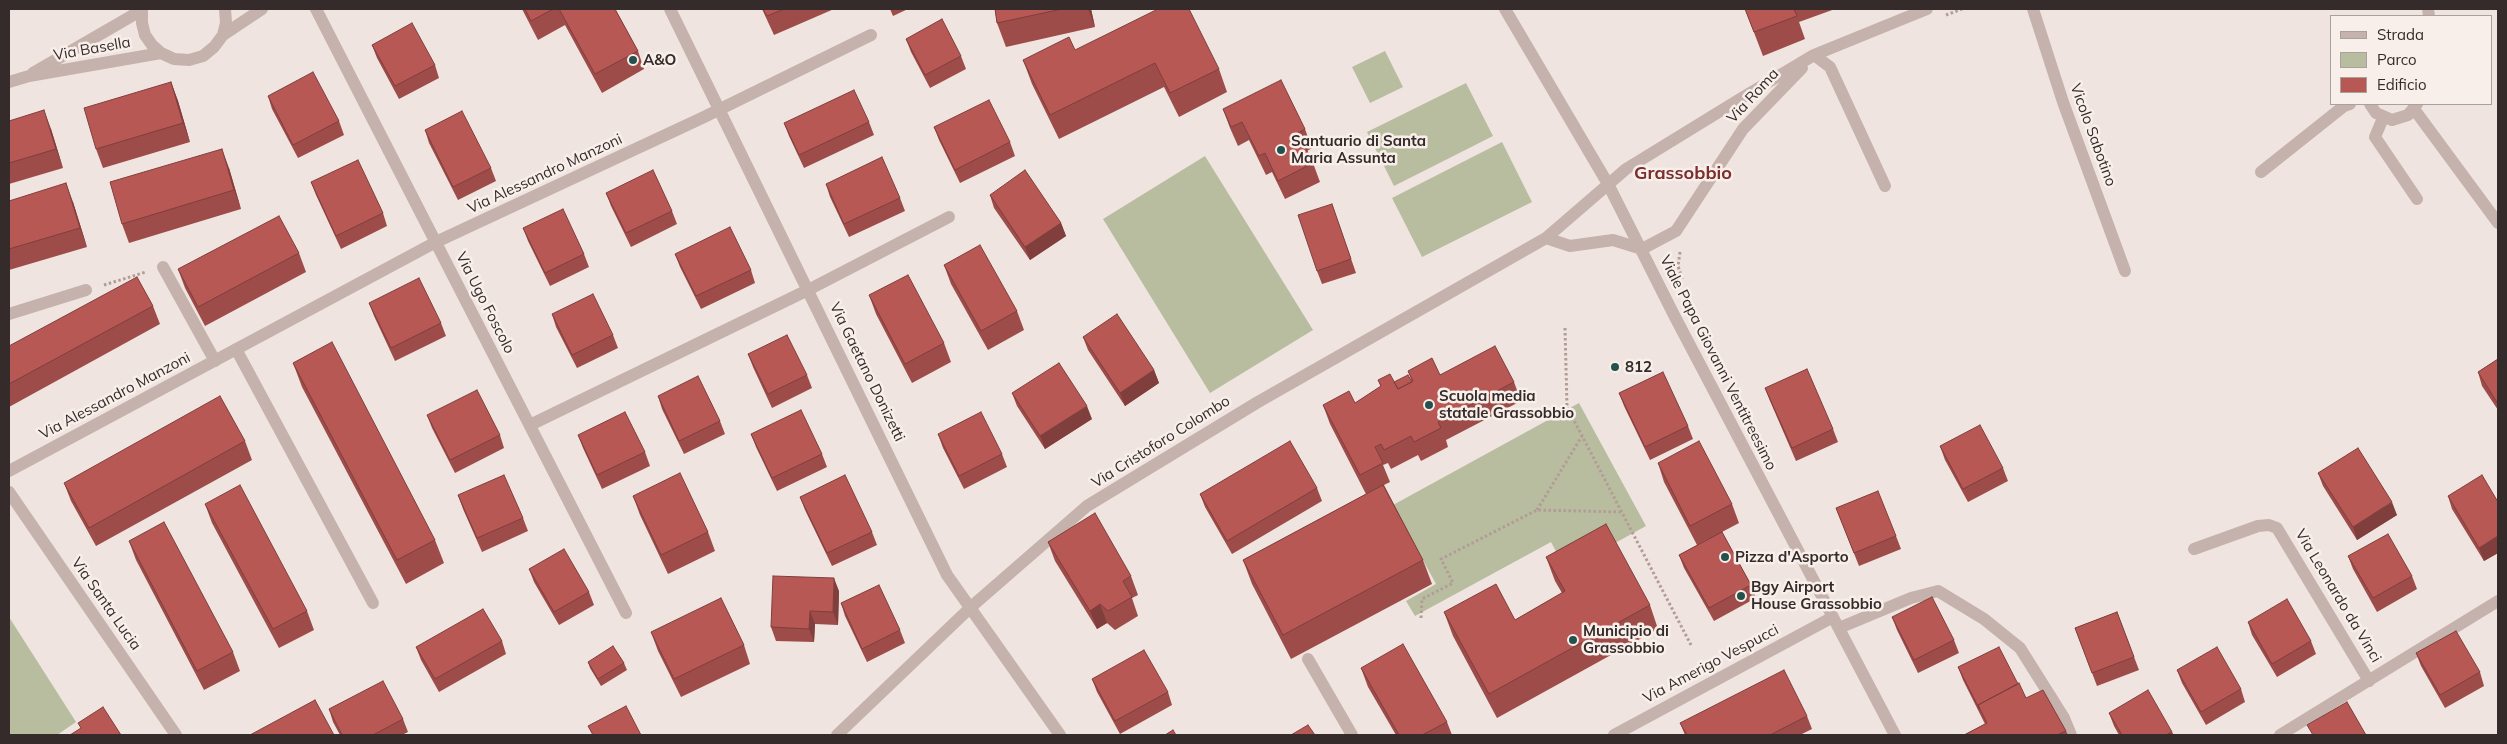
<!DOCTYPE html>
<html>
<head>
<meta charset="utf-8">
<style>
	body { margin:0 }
	#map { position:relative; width:2507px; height:744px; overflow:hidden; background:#efe4df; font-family:Mulish,sans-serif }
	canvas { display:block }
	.frame { position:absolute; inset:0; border:10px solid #352b2a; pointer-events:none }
	.legend { position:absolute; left:2330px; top:15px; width:162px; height:90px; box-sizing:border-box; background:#f8efea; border:1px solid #aaa19d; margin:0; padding:6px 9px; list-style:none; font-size:15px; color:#352b2a }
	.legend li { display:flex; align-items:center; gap:10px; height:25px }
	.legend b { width:25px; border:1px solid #aaa19d }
</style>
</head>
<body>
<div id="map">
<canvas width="2507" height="744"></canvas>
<div class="frame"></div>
<ul class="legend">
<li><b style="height:6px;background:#c6b2ac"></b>Strada</li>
<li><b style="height:14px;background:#b9bda0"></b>Parco</li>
<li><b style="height:14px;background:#b75855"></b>Edificio</li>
</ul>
</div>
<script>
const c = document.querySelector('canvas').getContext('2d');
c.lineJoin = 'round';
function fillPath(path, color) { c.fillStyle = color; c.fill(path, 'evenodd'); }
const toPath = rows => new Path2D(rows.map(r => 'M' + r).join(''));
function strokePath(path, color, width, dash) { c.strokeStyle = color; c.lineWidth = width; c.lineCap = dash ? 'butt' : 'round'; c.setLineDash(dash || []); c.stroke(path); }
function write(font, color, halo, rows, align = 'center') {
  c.font = font + ' Mulish,sans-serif'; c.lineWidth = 5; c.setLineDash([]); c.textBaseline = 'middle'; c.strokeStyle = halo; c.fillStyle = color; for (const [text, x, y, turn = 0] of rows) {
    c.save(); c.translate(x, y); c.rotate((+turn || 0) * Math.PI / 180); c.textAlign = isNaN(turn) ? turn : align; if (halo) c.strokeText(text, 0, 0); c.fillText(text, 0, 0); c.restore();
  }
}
const green = toPath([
	[1385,51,1403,87,1370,103,1352,67],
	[1466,83,1493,136,1394,186,1367,132],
	[1502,142,1532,202,1422,257,1392,198],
	[1205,156,1313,330,1210,393,1103,219],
	[1579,403,1646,526,1566,570,1551,542,1415,616,1406,601,1436,584,1393,505],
	[9,617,76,722,57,735,9,735]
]);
const path = toPath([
	[1946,15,1962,9],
	[1680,252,1678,266,1682,278,1681,285],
	[104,285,146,272],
	[1565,328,1567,407,1691,645],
	[1537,510,1582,436],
	[1421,618,1422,599,1453,583,1441,559,1537,510,1622,512]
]);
const minor = toPath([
	[142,9,142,23,145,35,152,45,161,53,174,59,189,60,203,56,214,47,223,35,226,23,225,9],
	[316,9,626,613],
	[670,9,947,575,1060,735],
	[1505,9,1608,184,1675,317,1895,735],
	[2033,9,2063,102,2125,271],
	[2428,9,2429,16],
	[223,35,262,9],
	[1814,55,1830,67,1885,186],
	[33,73,142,10],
	[9,82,29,76,161,53],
	[2370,104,2376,113,2392,120,2408,115,2417,104],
	[2414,109,2498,223],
	[2383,118,2375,137,2417,199],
	[2261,172,2344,106,2350,104],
	[1546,238,1570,246,1613,240,1642,249],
	[1642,249,1676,231,1743,129,1802,68],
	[163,267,215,361],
	[9,314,86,290],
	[236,349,373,603],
	[530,425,808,290,949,217],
	[9,471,436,242,702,118,871,35],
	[9,492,176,735],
	[2194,549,2258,526,2269,525,2277,528,2369,681],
	[1839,628,1911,598,1938,591,1984,619,2020,648,2064,718,2071,735],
	[1308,659,1352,735],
	[837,735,971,607,1087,506,1258,402,1546,238,1626,169,1740,99,1814,55,1927,9],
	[1614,735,1833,617],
	[2280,735,2498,601]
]);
const wall = toPath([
	[522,9,615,9,638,51,644,69,602,93,565,25,538,40],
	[762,9,834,9,774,35],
	[890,9,908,9,893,16],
	[995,9,1091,9,1095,27,1006,47,997,23],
	[1745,9,1835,9,1799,22,1805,39,1763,56],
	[906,39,961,56,966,69,930,88,911,52],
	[372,45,435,65,439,78,399,99,377,58],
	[1075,50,1219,69,1227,92,1179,117,1164,87,1059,139,1032,84,1023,60],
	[171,82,178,101,190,142,103,168,96,149],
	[268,96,339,121,344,135,298,158,272,109],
	[1223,109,1305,129,1312,148,1307,151,1313,163,1320,182,1285,199,1272,172,1266,175,1249,140,1238,146,1230,128],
	[9,121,51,129,63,168,9,184],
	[869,122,874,135,804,168,789,136,784,123],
	[934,127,1010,142,1015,156,960,183,939,140],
	[425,130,491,168,496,181,458,200,429,143],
	[229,168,241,209,129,243,122,224],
	[311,182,383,213,387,226,341,249,316,195],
	[826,184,900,198,905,211,849,237,830,197],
	[606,193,672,211,677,224,631,247,611,206],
	[990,195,1061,223,1066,236,1030,260,994,208],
	[9,201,73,202,87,247,9,270],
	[1332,204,1356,273,1322,284,1317,271],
	[523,228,584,254,589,267,550,286,528,241],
	[299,253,306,272,205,326,185,288,178,269],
	[675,254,751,270,755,283,701,309,680,267],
	[944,265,1017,311,1024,330,988,350,951,284],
	[869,295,944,343,951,362,912,383,876,314],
	[369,303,441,323,446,336,395,361,374,316],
	[153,306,160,324,9,407,9,346],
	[552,314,613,335,618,348,577,368,556,327],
	[1083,337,1154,370,1159,383,1125,406,1088,350],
	[748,354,807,375,812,388,772,408,753,367],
	[2498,359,2498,410,2482,386,2478,372],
	[293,363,435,540,444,563,406,584,302,387],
	[1408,371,1514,382,1521,401,1446,440,1448,447,1421,461,1418,455,1391,469,1388,463,1383,465,1390,482,1384,485,1423,560,1432,584,1291,659,1252,584,1243,560,1366,494,1330,424,1323,405,1355,403,1381,387,1378,380,1394,382,1412,382],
	[1765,388,1833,429,1838,442,1796,461,1770,401],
	[1012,393,1092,419,1045,449,1017,406],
	[1619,393,1688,426,1693,439,1650,460,1624,406],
	[658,396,720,421,725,434,684,454,662,409],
	[427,415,500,435,504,448,455,473,432,428],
	[751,434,822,454,827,467,777,491,756,447],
	[938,434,1002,454,1007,467,964,489,943,448],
	[578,435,645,452,650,466,602,489,583,448],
	[245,441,252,460,96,546,71,501,64,483],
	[1940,446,2003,468,2008,481,1968,502,1945,460],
	[1658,463,1732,504,1739,523,1722,532,1751,585,1756,598,1714,621,1684,568,1679,555,1719,533,1697,545,1664,482],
	[2318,473,2397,515,2357,540,2323,486],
	[1317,488,1322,501,1232,554,1205,507,1200,494],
	[458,495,523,518,528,531,482,552,463,509],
	[633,496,708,532,715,551,668,574,640,515],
	[2448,496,2498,502,2498,553,2484,561,2452,509],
	[800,497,872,532,877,545,832,566,805,510],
	[205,504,307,611,314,630,279,648,212,523],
	[1836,508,1896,536,1901,549,1859,566],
	[129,541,233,652,240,671,204,690,136,560],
	[1048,542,1131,576,1138,595,1132,598,1138,616,1115,630,1107,623,1097,629,1055,561],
	[2348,556,2412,576,2417,589,2377,612,2353,569],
	[1546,557,1650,605,1658,629,1497,718,1453,636,1444,612,1515,620,1562,593,1555,581],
	[529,569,589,592,594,605,559,625,534,582],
	[839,591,838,625,815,624,814,642,776,641,771,627],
	[841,603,900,630,905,643,867,662,845,616],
	[2117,612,2139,670,2097,686,2075,628],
	[1892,617,1954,640,1959,653,1918,673,1897,630],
	[2248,622,2311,641,2316,654,2277,677,2252,635],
	[651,632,744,645,750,664,681,697,658,651],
	[502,641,506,654,439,692,421,660,416,647],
	[2416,653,2480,672,2484,686,2445,708,2421,666],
	[588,662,624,663,627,670,601,686,590,668],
	[1958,667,2018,684,2026,698,2066,731,2068,735,1964,735,1985,724,1963,680],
	[1361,668,1447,722,1452,735,1396,735,1368,687],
	[2177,670,2241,689,2245,702,2206,725,2182,683],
	[1092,679,1168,692,1172,705,1120,734,1097,692],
	[329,709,403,719,408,732,402,735,340,735,333,722],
	[2109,713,2172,732,2174,735,2119,735,2114,726],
	[1807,716,1812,729,1800,735,1685,735,1680,723]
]);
const shadedWall = toPath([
	[1088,9,1091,9,1095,27],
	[171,82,178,101,190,142,183,123],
	[44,110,51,129,63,168,56,149],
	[222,149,229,168,241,209,234,190],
	[66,183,73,202,87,247,80,228],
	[1061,223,1066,236,1030,260,1025,247],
	[1154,370,1159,383,1125,406,1120,393],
	[1087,406,1092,419,1045,449,1040,436],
	[2392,502,2397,515,2357,540,2353,527],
	[2498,536,2498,553,2484,561,2479,548],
	[834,578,839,591,838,625,833,612],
	[1100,604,1107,623,1097,629,1090,611],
	[810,611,815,624,814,642,809,629]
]);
const building = toPath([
	[525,9,553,9,531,21,525,9],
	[559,9,615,9,638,51,595,74,559,9],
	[763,9,784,9,767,16,763,9],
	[995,9,1062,9,997,23,995,9],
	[1158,9,1189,9,1219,69,1170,93,1155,63,1050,115,1023,60,1069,37,1075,50,1158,9],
	[1745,9,1794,9,1797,16,1754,32,1745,9],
	[942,19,961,56,925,75,906,39,942,19],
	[412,23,435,65,395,86,372,45,412,23],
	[313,72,339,121,293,145,268,96,313,72],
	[1281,80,1305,129,1298,133,1313,163,1278,181,1265,153,1259,156,1242,122,1231,127,1223,109,1281,80],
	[171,82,183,123,96,149,84,108,171,82],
	[854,90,869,122,799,155,784,123,854,90],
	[989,100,1010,142,955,170,934,127,989,100],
	[44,110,56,149,9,163,9,121,44,110],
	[462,111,491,168,453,187,425,130,462,111],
	[222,149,234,190,122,224,110,182,222,149],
	[882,157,900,198,844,224,826,184,882,157],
	[358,160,383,213,336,236,311,182,358,160],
	[653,170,672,211,626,233,606,193,653,170],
	[1025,170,1061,223,1025,247,990,195,1025,170],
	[66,183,80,228,9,249,9,201,66,183],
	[1332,204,1351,259,1317,271,1298,215,1332,204],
	[563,209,584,254,545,273,523,228,563,209],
	[279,216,299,253,198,307,178,269,279,216],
	[730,227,751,270,696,296,675,254,730,227],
	[980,245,1017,311,981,331,944,265,980,245],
	[908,275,944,343,905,364,869,295,908,275],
	[137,277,153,306,9,384,9,346,137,277],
	[419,278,441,323,391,348,369,303,419,278],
	[593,294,613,335,572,355,552,314,593,294],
	[1117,314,1154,370,1120,393,1083,337,1117,314],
	[787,335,807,375,768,394,748,354,787,335],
	[332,342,435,540,397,560,293,363,332,342],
	[1495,346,1514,382,1438,422,1441,428,1414,442,1411,436,1384,450,1381,444,1375,447,1383,463,1360,475,1323,405,1349,391,1355,403,1381,386,1378,380,1390,374,1398,389,1413,381,1408,371,1432,358,1440,375,1495,346],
	[2498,359,2498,404,2478,372,2498,359],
	[1059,363,1087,406,1040,436,1012,393,1059,363],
	[1807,369,1833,429,1792,448,1765,388,1807,369],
	[1663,372,1688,426,1645,447,1619,393,1663,372],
	[1408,375,1412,382,1398,389,1394,382,1408,375],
	[698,376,720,421,679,441,658,396,698,376],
	[477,390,500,435,450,460,427,415,477,390],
	[220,396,245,441,89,528,64,483,220,396],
	[801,410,822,454,772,478,751,434,801,410],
	[625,412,645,452,597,475,578,435,625,412],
	[981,412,1002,454,959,476,938,434,981,412],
	[1980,425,2003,468,1963,489,1940,446,1980,425],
	[1290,441,1317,488,1227,541,1200,494,1290,441],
	[1699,441,1732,504,1690,526,1658,463,1699,441],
	[2358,448,2392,502,2353,527,2318,473,2358,448],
	[680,473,708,532,661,555,633,496,680,473],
	[504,475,523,518,477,538,458,495,504,475],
	[845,475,872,532,827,553,800,497,845,475],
	[2482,475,2498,502,2498,536,2479,548,2448,496,2482,475],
	[240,485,307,611,273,629,205,504,240,485],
	[1383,485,1423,560,1283,635,1243,560,1383,485],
	[1878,491,1896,536,1854,553,1836,508,1878,491],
	[1095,513,1131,576,1123,581,1132,597,1108,611,1100,604,1090,611,1048,542,1095,513],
	[164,522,233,652,197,671,129,541,164,522],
	[1606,524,1650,605,1489,694,1444,612,1496,584,1515,620,1565,591,1546,557,1606,524],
	[1722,532,1751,585,1709,608,1679,555,1722,532],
	[2388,534,2412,576,2373,598,2348,556,2388,534],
	[564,549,589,592,554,612,529,569,564,549],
	[773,576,834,578,833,612,810,611,809,629,771,627,773,576],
	[879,585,900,630,862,649,841,603,879,585],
	[1932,597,1954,640,1914,660,1892,617,1932,597],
	[721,598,744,645,674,679,651,632,721,598],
	[2287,599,2311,641,2272,664,2248,622,2287,599],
	[483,609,502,641,435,679,416,647,483,609],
	[2117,612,2134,657,2092,673,2075,628,2117,612],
	[2456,631,2480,672,2440,695,2416,653,2456,631],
	[1403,644,1447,722,1422,735,1399,735,1361,668,1403,644],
	[613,646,624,663,598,679,588,662,613,646],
	[1999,647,2018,684,1978,705,1980,710,1958,667,1999,647],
	[2217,647,2241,689,2201,712,2177,670,2217,647],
	[1144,650,1168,692,1115,721,1092,679,1144,650],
	[1784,670,1807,716,1770,735,1687,735,1680,723,1784,670],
	[383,681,403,719,373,735,342,735,329,709,383,681],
	[2019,683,2026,698,2043,690,2066,731,2057,735,1964,735,1987,723,1978,705,2019,683],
	[2148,690,2172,732,2166,735,2122,735,2109,713,2148,690],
	[315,700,334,735,250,735,315,700],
	[2347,702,2366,735,2313,735,2307,725,2347,702],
	[626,706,641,735,593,735,588,726,626,706],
	[103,707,121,735,70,735,81,728,78,723,103,707],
	[1308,725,1315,735,1291,735,1308,725],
	[1173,730,1176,735,1165,735,1173,730]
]);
const markers = [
	[633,60,5,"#24514b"],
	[1281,150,5,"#24514b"],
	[1615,367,5,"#24514b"],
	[1429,405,5,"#24514b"],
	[1725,557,5,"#24514b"],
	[1741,596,5,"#24514b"],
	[1573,640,5,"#24514b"]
];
const streetNames = [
	["Via Basella",92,49,-10],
	["Via Roma",1753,96,-47],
	["Vicolo Sabotino",2093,135,70],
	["Via Alessandro Manzoni",545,174,-25],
	["Via Ugo Foscolo",485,303,63],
	["Viale Papa Giovanni Ventitreesimo",1718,363,63],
	["Via Gaetano Donizetti",867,372,64],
	["Via Alessandro Manzoni",115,396,-28],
	["Via Cristoforo Colombo",1161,442,-32],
	["Via Leonardo da Vinci",2338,596,59],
	["Via Santa Lucia",106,604,55],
	["Via Amerigo Vespucci",1711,664,-28]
];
const poiNames = [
	["A&O",643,60],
	["Santuario di Santa",1291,141],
	["Maria Assunta",1291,158],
	["812",1625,367],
	["Scuola media",1439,396],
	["statale Grassobbio",1439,413],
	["Pizza d'Asporto",1735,557],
	["Bgy Airport",1751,587],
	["House Grassobbio",1751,604],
	["Municipio di",1583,631],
	["Grassobbio",1583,648]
];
const quarterNames = [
	["Grassobbio",1683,174]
];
fillPath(green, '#b9bda0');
strokePath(path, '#b29c96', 3, [2.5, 2.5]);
strokePath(minor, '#c6b2ac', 12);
fillPath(wall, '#9d4c49');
fillPath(shadedWall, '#803e3c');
fillPath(building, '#b75855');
strokePath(building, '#803e3c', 1);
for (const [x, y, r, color] of markers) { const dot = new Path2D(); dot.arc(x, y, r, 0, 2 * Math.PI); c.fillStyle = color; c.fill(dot); strokePath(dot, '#f8efea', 2); }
write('15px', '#352b2a', '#f8efea', streetNames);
write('bold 15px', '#352b2a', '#f8efea', poiNames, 'left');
write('bold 18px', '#7a2e2d', '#f8efea', quarterNames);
</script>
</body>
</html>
